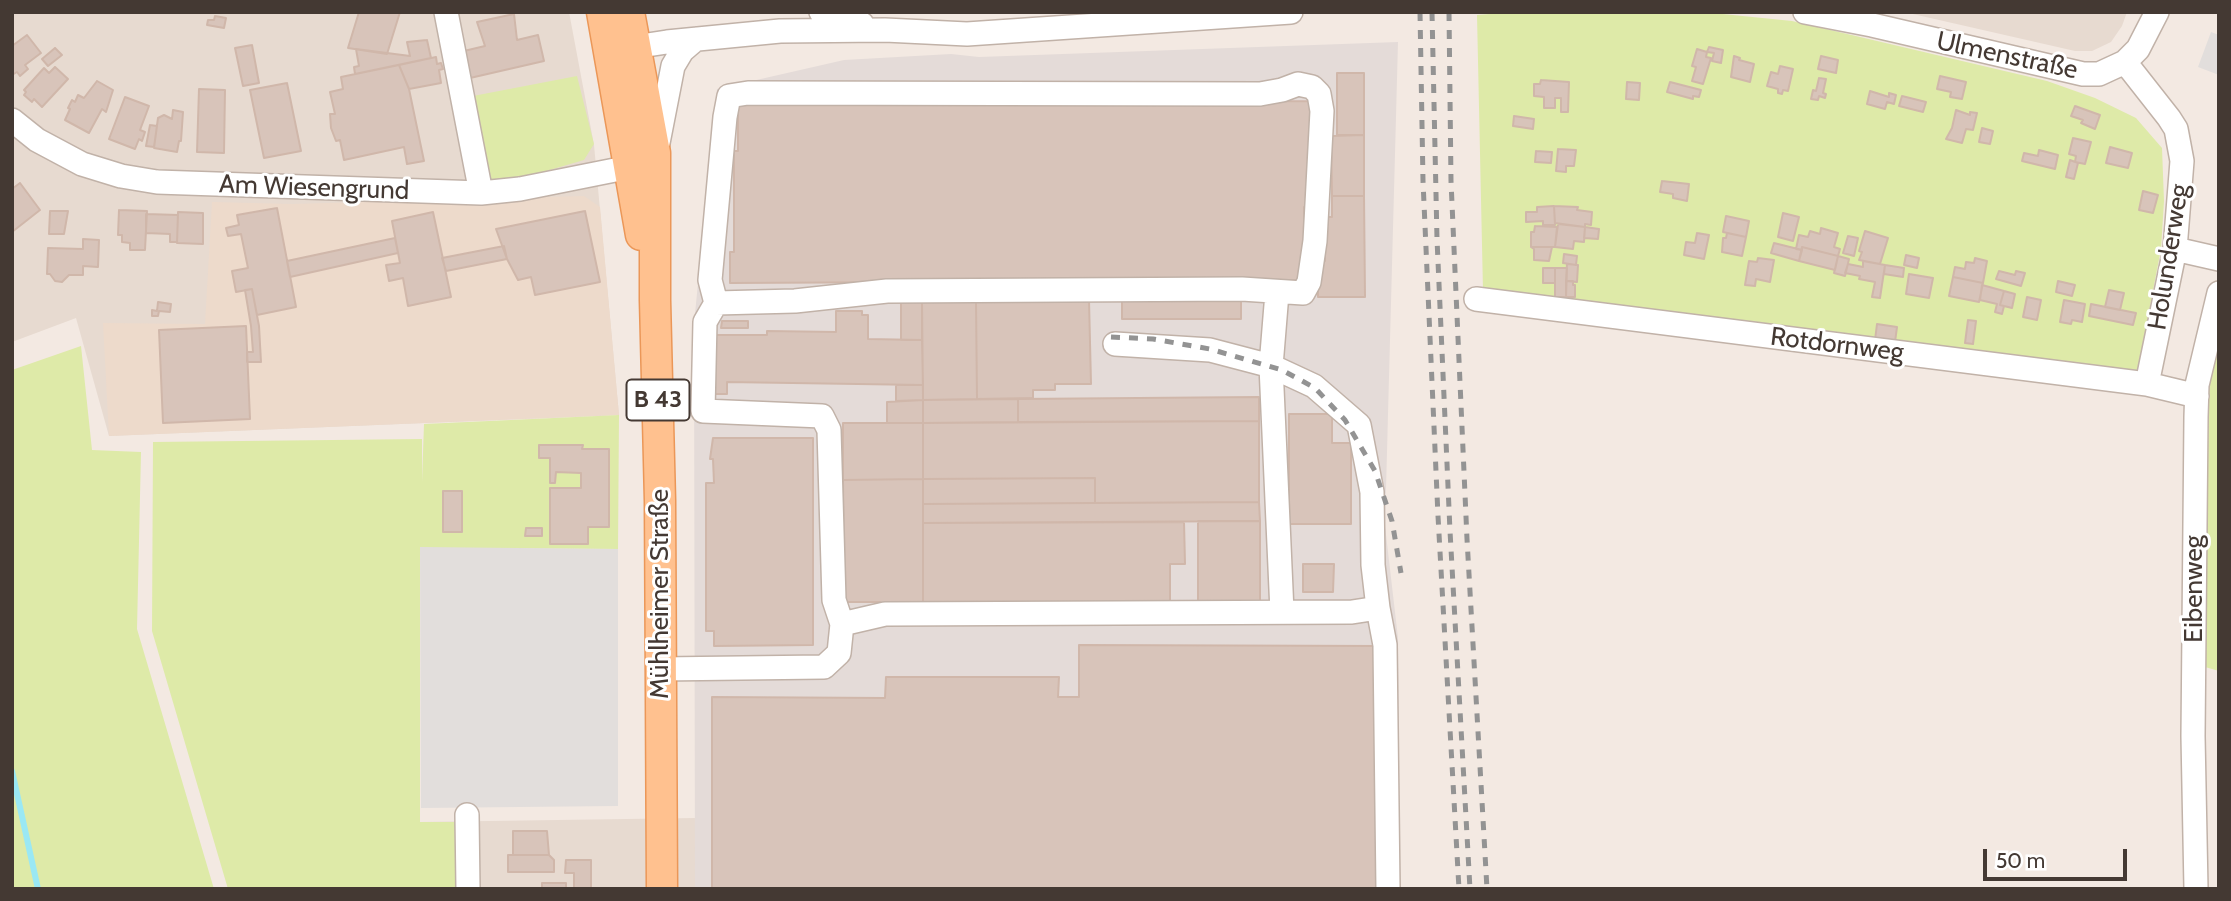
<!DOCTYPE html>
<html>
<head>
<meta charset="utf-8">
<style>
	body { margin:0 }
	#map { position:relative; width:2231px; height:901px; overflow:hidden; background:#f3e9e2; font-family:Cabin,sans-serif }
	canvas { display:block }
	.frame { position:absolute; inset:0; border:14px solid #443933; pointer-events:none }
	.scale { position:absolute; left:1983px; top:849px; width:144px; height:32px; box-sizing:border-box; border:4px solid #443933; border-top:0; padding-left:9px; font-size:21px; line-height:24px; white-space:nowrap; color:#443933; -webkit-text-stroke:5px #fff; paint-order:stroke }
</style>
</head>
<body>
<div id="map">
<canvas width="2231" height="901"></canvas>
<div class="frame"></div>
<div class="scale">50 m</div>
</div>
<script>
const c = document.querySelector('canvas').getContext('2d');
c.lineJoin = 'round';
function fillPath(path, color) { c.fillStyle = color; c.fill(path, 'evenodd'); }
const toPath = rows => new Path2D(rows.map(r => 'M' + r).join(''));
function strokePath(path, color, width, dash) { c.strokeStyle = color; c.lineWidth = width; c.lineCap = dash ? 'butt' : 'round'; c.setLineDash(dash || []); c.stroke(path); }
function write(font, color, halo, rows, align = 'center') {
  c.font = font + ' Cabin,sans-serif'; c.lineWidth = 6; c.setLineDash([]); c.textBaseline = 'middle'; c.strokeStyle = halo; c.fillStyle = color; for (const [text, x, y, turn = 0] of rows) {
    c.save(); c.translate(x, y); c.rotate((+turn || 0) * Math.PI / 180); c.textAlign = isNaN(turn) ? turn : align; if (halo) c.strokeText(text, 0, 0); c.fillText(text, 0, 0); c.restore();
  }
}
const residential = toPath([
	[12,12,569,12,594,145,619,415,109,436,76,318,12,342],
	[1904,12,2127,12,2122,26,2111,42,2092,51,2075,51],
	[695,818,695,889,420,889,420,822]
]);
const industrial = toPath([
	[1398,42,1385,526,1398,638,1400,889,695,889,694,324,717,89,844,60,951,54,979,57]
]);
const education = toPath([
	[584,196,600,207,619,415,109,436,103,323,205,324,212,202,292,204]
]);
const green = toPath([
	[1515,12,1703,12,1792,21,2047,81,2095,98,2136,118,2162,148,2164,201,2161,249,2137,373,1483,291,1477,15],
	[577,76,594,144,584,160,491,187,473,96],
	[2219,315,2219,671,2205,667,2203,394],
	[81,346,92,450,141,452,137,629,214,889,12,889,12,370],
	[619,415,618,549,420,548,420,822,461,822,462,889,228,889,152,631,153,442,422,439,422,482,424,424]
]);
const parking = toPath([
	[2211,32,2219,35,2219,75,2198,67],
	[420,547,618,549,618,806,421,808]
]);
const stream = toPath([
	[12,771,38,889]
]);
const building = toPath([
	[359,12,400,12,387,54,348,48,359,12],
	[514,14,517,40,538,35,544,61,470,78,464,51,485,46,477,22,514,14],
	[215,16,226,18,224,28,207,25,208,20,214,20,215,16],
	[27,35,41,53,25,65,28,69,20,76,17,72,12,75,12,46,27,35],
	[427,40,431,58,355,74,354,67,359,66,356,49,410,56,407,42,427,40],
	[252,45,259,83,243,86,235,48,252,45],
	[1709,47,1723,50,1721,63,1712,61,1714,53,1707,52,1709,47],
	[55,48,62,55,48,66,42,59,55,48],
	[1697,49,1707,52,1706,57,1711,58,1703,84,1692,81,1696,67,1692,66,1697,49],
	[1734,56,1740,58,1739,60,1754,64,1750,82,1731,77,1734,56],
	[1821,56,1838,60,1836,73,1818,69,1821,56],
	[436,57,437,64,441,63,443,69,439,70,441,83,409,89,399,65,436,57],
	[399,65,409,89,424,161,407,164,404,147,344,160,340,140,336,141,331,128,330,114,335,114,330,92,343,89,341,77,399,65],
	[1780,66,1793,69,1788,91,1783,90,1782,94,1778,93,1778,89,1767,86,1771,72,1778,74,1780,66],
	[55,67,68,79,42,107,34,99,32,102,24,95,26,92,24,90,44,68,49,73,55,67],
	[1337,73,1364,73,1364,135,1337,135,1337,73],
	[1940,76,1966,82,1962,99,1950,97,1951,92,1937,89,1940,76],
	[1819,78,1826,79,1823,93,1826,94,1825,98,1819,96,1818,100,1811,99,1813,90,1816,91,1819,78],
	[1541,80,1569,82,1568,112,1561,112,1561,98,1555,98,1555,108,1544,108,1544,97,1534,96,1534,84,1540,84,1541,80],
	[97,81,113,90,106,112,102,109,89,133,65,120,70,109,68,108,72,100,75,102,78,95,84,98,97,81],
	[1627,82,1640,83,1639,100,1626,99,1627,82],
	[1670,82,1701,90,1699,97,1693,96,1693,99,1667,92,1670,82],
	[287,83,301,151,264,158,250,90,287,83],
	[199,89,225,90,224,153,197,152,199,89],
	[1870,91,1889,97,1889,93,1896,95,1894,104,1887,102,1885,109,1867,104,1870,91],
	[1902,96,1926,102,1923,112,1899,106,1902,96],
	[125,97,149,106,140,130,145,132,142,141,139,139,135,149,109,139,125,97],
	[1310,101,1311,207,1304,207,1304,280,730,283,730,252,734,252,734,151,738,151,738,104,1310,101],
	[2075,106,2100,115,2095,129,2081,123,2083,120,2071,116,2075,106],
	[173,110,183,112,181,141,179,141,177,152,154,148,158,118,164,115,172,119,173,110],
	[1956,110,1970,115,1970,112,1977,113,1973,130,1966,129,1962,143,1946,139,1952,128,1956,110],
	[1514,116,1534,119,1533,129,1513,126,1514,116],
	[150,125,157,126,154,147,146,146,150,125],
	[1982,128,1993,131,1990,144,1979,142,1982,128],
	[1364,135,1364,196,1332,196,1331,136,1364,135],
	[2073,138,2091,142,2085,164,2075,162,2076,156,2069,154,2073,138],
	[2110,147,2132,153,2128,168,2106,163,2110,147],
	[1558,149,1576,150,1574,166,1566,166,1566,172,1556,171,1558,149],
	[2039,150,2058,155,2055,169,2022,161,2024,153,2038,156,2039,150],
	[1536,151,1552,152,1551,163,1535,162,1536,151],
	[2070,160,2078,163,2074,179,2066,177,2070,160],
	[1662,181,1689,184,1687,201,1673,198,1673,194,1660,192,1662,181],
	[20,183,40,210,12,232,12,189,20,183],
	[2143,191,2158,195,2153,213,2139,210,2143,191],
	[1332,196,1364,196,1365,297,1318,297,1318,276,1322,261,1325,261,1324,217,1332,217,1332,196],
	[1554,206,1578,207,1577,210,1592,212,1591,225,1585,224,1585,227,1555,223,1554,206],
	[1554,206,1555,225,1543,225,1543,221,1526,222,1526,212,1537,212,1537,207,1554,206],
	[277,208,296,307,257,315,252,289,236,292,232,271,248,268,241,234,228,236,226,228,239,225,237,215,277,208],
	[119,210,147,211,145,250,130,250,130,243,122,242,122,235,118,235,119,210],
	[50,211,68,211,64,234,49,234,50,211],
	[585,211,600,282,535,295,531,277,518,280,507,259,496,229,585,211],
	[178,212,203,213,203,244,177,243,178,212],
	[433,212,451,297,408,306,403,278,389,281,386,265,400,263,392,221,433,212],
	[1783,213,1799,217,1793,241,1778,237,1783,213],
	[146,214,178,215,177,242,170,242,170,234,146,233,146,214],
	[1726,216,1749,221,1746,237,1723,232,1726,216],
	[1558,224,1585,227,1584,242,1574,241,1573,249,1555,247,1558,224],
	[1535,226,1557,227,1555,247,1531,247,1531,232,1534,232,1535,226],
	[1585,227,1599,229,1598,239,1584,238,1585,227],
	[1821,228,1838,233,1834,247,1840,249,1838,256,1802,247,1802,250,1796,249,1799,235,1808,237,1810,231,1820,234,1821,228],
	[1865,231,1888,238,1880,264,1859,260,1862,252,1859,251,1865,231],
	[1697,233,1709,235,1704,259,1684,255,1686,242,1695,243,1697,233],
	[1727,233,1746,237,1742,256,1722,252,1723,238,1726,238,1727,233],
	[1848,236,1858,238,1854,256,1843,253,1848,236],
	[395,238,398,253,290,277,287,261,395,238],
	[83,239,99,240,98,267,83,266,83,275,69,275,62,282,55,281,50,274,47,274,48,248,83,249,83,239],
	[1774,243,1802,250,1799,261,1771,253,1774,243],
	[504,246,507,259,446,271,442,258,504,246],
	[1531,247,1552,247,1549,261,1534,260,1534,249,1531,247],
	[1802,247,1838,256,1835,270,1799,261,1802,247],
	[1564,254,1577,256,1576,265,1563,263,1564,254],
	[1906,255,1919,258,1917,268,1904,265,1906,255],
	[1838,256,1849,259,1845,276,1834,273,1838,256],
	[1758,258,1774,260,1770,282,1756,279,1755,286,1745,285,1749,261,1757,262,1758,258],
	[1975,258,1987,261,1983,283,1953,277,1955,267,1965,269,1966,262,1974,263,1975,258],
	[1863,261,1885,265,1880,298,1872,297,1875,282,1859,279,1860,276,1845,273,1848,264,1863,267,1863,261],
	[1567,264,1578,265,1577,282,1566,281,1567,264],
	[1885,265,1904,268,1903,277,1884,274,1885,265],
	[1543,268,1555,268,1555,283,1543,283,1543,268],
	[1555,268,1567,268,1566,297,1555,297,1555,268],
	[1999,271,2015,275,2016,271,2025,273,2021,286,1996,279,1999,271],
	[1909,274,1933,278,1929,298,1906,294,1909,274],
	[1953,277,1983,283,1979,302,1949,296,1953,277],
	[1566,281,1573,281,1573,285,1575,285,1575,297,1566,297,1566,281],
	[2058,281,2075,285,2072,296,2056,292,2058,281],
	[1982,285,2004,291,2000,305,2004,306,2002,314,1995,312,1997,304,1980,300,1982,285],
	[252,289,259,326,261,362,247,362,247,352,253,352,251,326,245,290,252,289],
	[2109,290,2124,293,2120,310,2105,307,2109,290],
	[2004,291,2015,294,2012,308,2000,305,2004,291],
	[2027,297,2041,300,2037,320,2023,317,2027,297],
	[1122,299,1241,299,1241,319,1122,319,1122,299],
	[1089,300,1091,384,1055,384,1055,390,1033,390,1033,398,977,399,976,302,1089,300],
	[2064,300,2085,304,2082,322,2072,320,2071,324,2060,322,2064,300],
	[158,302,171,304,170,312,159,311,158,316,152,316,152,310,157,311,158,302],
	[901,302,922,302,922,340,901,340,901,302],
	[922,302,976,302,977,399,923,400,922,302],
	[2091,304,2136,313,2133,325,2089,316,2091,304],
	[836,311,862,311,862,315,868,315,868,339,922,340,923,385,727,382,727,394,714,394,715,335,767,335,767,331,836,332,836,311],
	[1968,320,1976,321,1973,344,1965,343,1968,320],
	[722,321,748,321,748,328,721,328,722,321],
	[1877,324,1897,327,1895,342,1875,340,1877,324],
	[246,326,250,419,163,423,159,330,246,326],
	[896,385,923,385,923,400,896,401,896,385],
	[1259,397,1259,421,1018,422,1018,399,1259,397],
	[1018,399,1018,422,923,423,923,400,1018,399],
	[923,400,923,423,887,423,887,402,923,400],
	[1289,414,1332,414,1332,443,1351,443,1351,524,1289,524,1289,414],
	[1259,421,1259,502,1095,503,1095,478,923,479,923,423,1259,421],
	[843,423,923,423,923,479,843,480,843,423],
	[713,438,813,438,813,645,714,646,714,631,706,631,706,483,714,483,713,459,710,459,713,438],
	[539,445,583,445,582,449,609,449,609,527,588,527,588,544,550,544,550,488,581,488,581,473,556,472,555,483,550,483,550,458,539,458,539,445],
	[1095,478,1095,503,923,504,923,479,1095,478],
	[923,479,923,605,880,605,880,602,844,602,843,480,923,479],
	[443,491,462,491,462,532,443,532,443,491],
	[1259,502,1260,521,923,523,923,504,1259,502],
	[1198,521,1260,521,1260,601,1198,601,1198,521],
	[1184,522,1185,564,1170,564,1170,602,923,603,923,523,1184,522],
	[526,528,542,528,542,536,525,536,526,528],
	[1303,564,1334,564,1333,592,1303,592,1303,564],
	[1079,645,1380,646,1379,889,712,889,712,697,885,698,886,677,1059,677,1058,697,1079,697,1079,645],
	[513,831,547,831,549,855,513,855,513,831],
	[508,855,549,855,554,860,554,872,508,872,508,855],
	[566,860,591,860,591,889,574,889,574,873,565,873,566,860],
	[542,883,566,883,566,889,542,889,542,883]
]);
const minor = toPath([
	[446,12,481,193],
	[821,12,862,24],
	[1805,12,1872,25,2083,74,2099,74,2125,62,2138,49,2157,12],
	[621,49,667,42,780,31,885,30,967,34,1291,12],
	[2125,62,2169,118,2176,129,2182,161,2175,249,2147,384],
	[12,120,37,140,82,164,121,176,157,182,481,193,520,189,630,167],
	[657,148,673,66,682,51,696,39],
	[2175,249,2219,259],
	[1277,293,1271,366,1282,612],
	[1476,299,2147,384,2197,396],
	[716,303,795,301,887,291,1242,289,1303,293,1309,282,1315,241,1322,111,1319,94,1312,87,1298,84,1282,90,1260,94,748,93,729,96,725,117,710,280,716,303,705,322,703,411,822,416,829,430,834,600,842,624],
	[1115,344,1210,350,1271,366,1314,386,1359,425,1372,492,1373,565,1378,608,1385,645,1388,889],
	[660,669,824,667,839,653,842,624,885,614,1352,612,1378,608],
	[467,815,468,889],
	[2196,889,2193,736,2196,417,2197,385,2219,293]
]);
const major = toPath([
	[602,12,641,235],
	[629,12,655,153,655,300,660,501,662,889]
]);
const rail = toPath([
	[1420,12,1423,181,1438,516,1459,889],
	[1432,12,1437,239,1450,531,1470,889],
	[1449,12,1451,181,1467,539,1487,889],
	[1111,337,1153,339,1210,349,1282,370,1315,388,1345,420,1375,471,1392,521,1401,573]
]);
const shields = [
	[658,400,63]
];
const shieldNames = [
	["B 43",658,400]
];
const streetNames = [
	["Ulmenstraße",2007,56,12],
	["Am Wiesengrund",314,188,2],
	["Holunderweg",2169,257,-81],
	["Rotdornweg",1837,345,7],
	["Eibenweg",2194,589,-90],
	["Mühlheimer Straße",660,594,-90]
];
fillPath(residential, '#e7dad0');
fillPath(industrial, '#e4dbd8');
fillPath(education, '#eddacb');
fillPath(green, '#deeaa8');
fillPath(parking, '#e2dedc');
strokePath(stream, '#9ae8f4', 6);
fillPath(building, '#d8c4ba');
strokePath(building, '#d0b7aa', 2);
strokePath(minor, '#c1b2a8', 26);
strokePath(major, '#eb9758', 33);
strokePath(minor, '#fff', 23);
strokePath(major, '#ffc18f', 30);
strokePath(rail, '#939393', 5, [9, 9]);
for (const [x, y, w] of shields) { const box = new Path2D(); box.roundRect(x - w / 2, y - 20.5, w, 41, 5); c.fillStyle = '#fff'; c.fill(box); strokePath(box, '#443933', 2); }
write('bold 24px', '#443933', null, shieldNames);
write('26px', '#443933', '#fff', streetNames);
</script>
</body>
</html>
